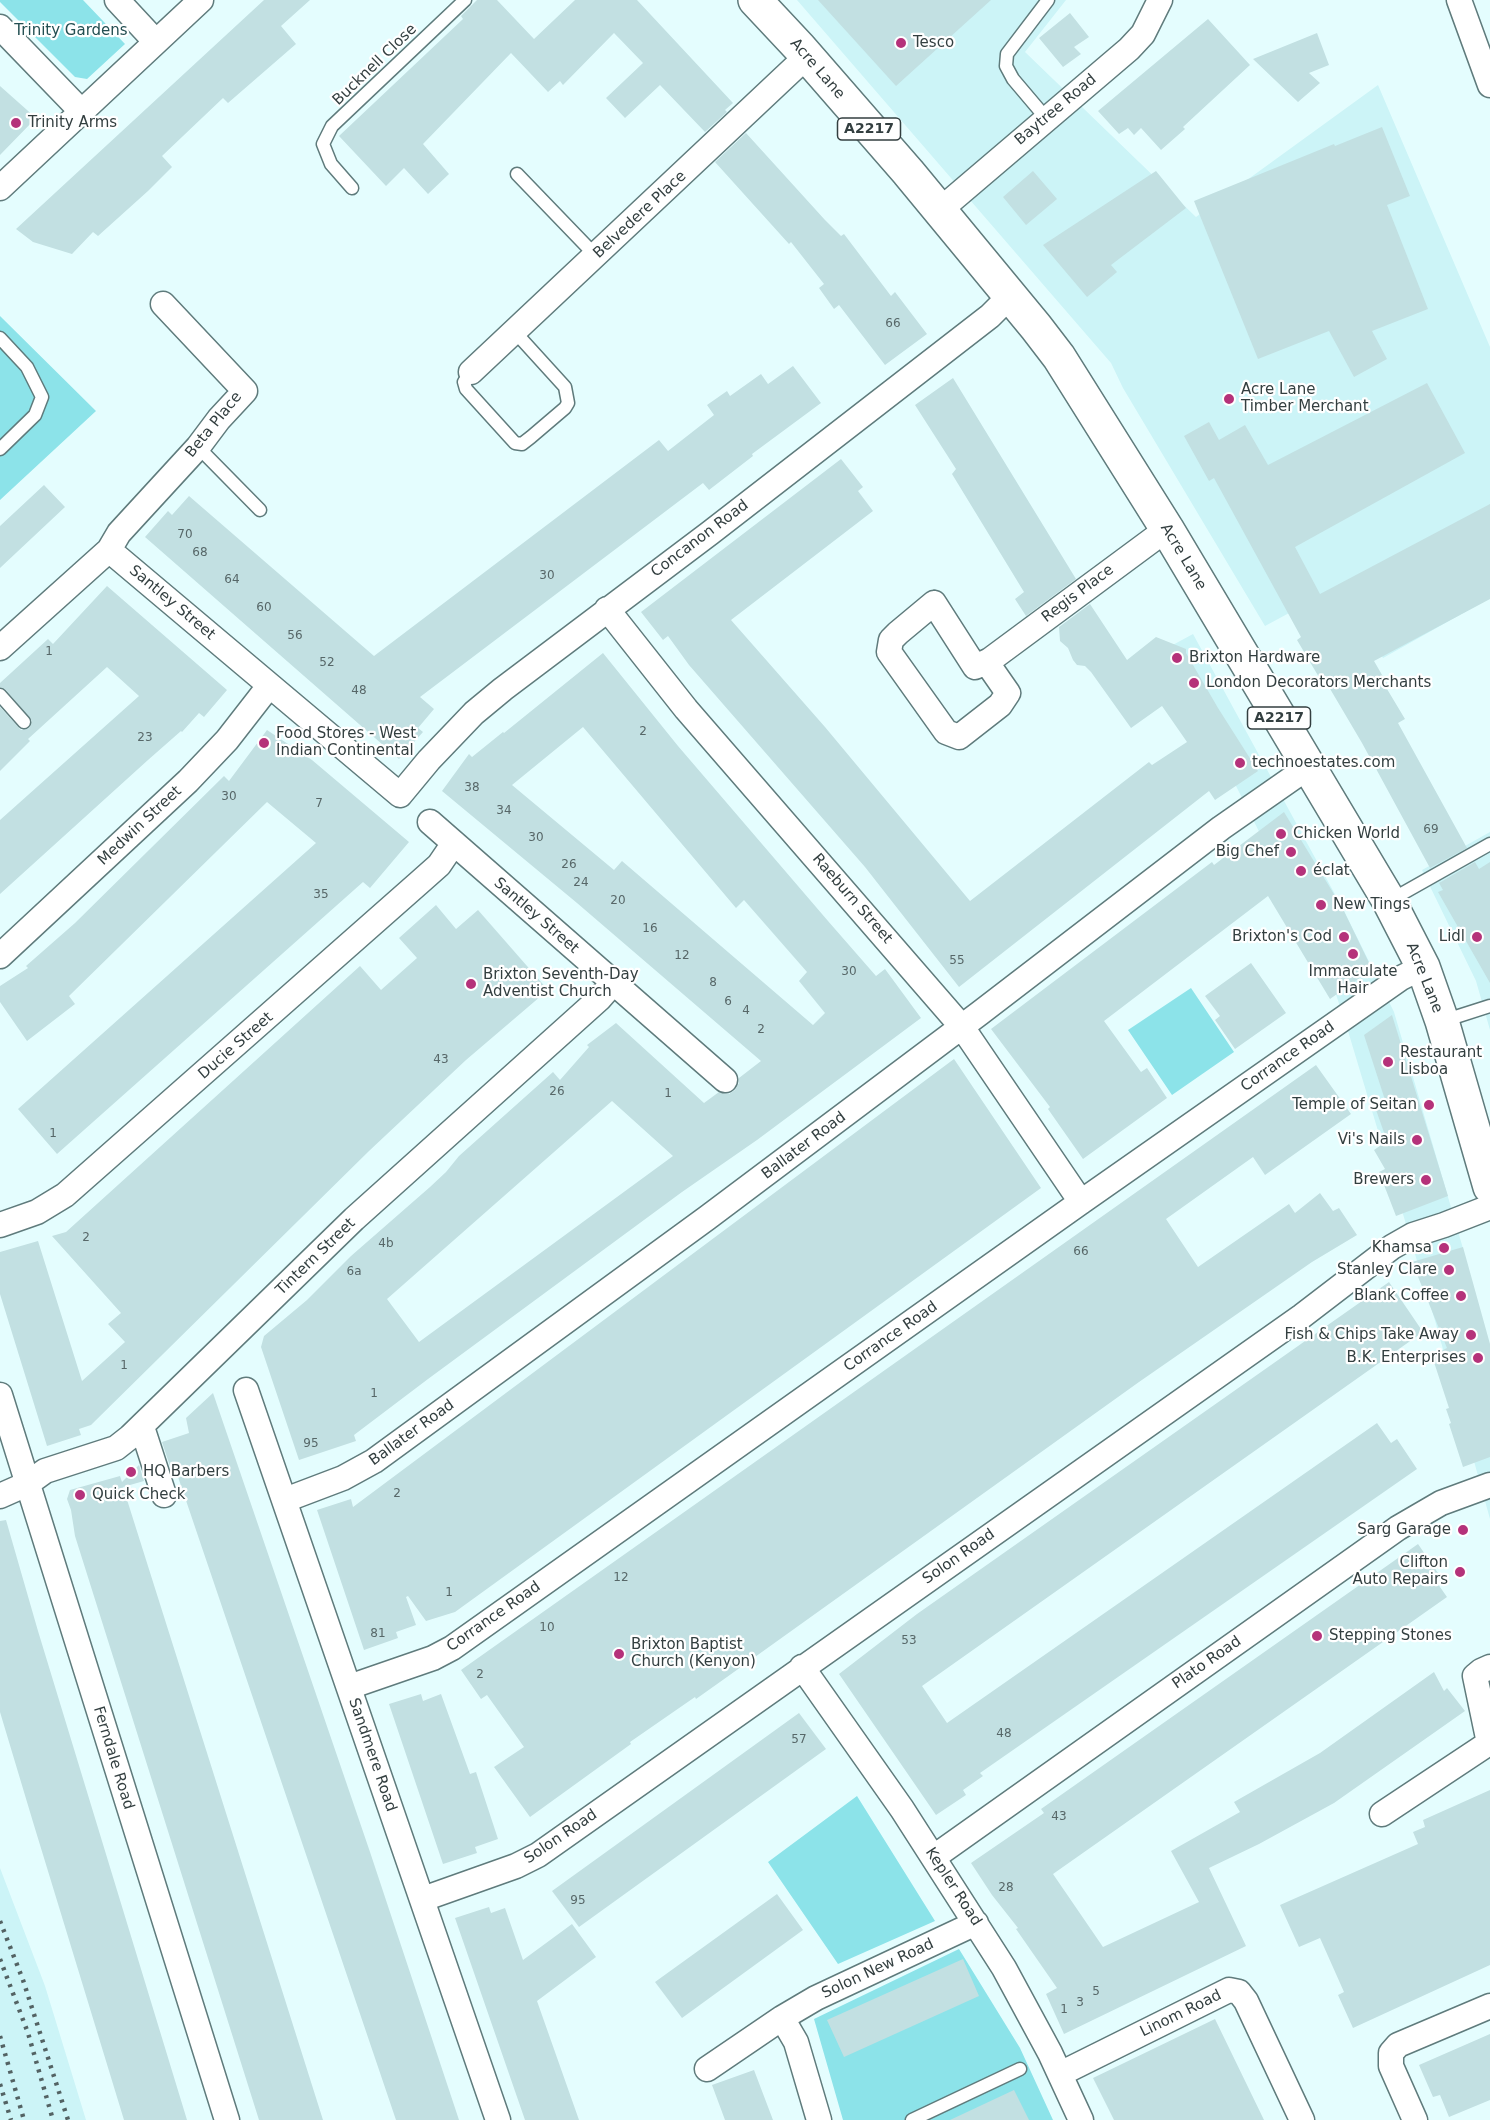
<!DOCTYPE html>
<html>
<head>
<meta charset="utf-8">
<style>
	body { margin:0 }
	canvas { display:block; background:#e4fdfe }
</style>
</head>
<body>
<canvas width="1490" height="2120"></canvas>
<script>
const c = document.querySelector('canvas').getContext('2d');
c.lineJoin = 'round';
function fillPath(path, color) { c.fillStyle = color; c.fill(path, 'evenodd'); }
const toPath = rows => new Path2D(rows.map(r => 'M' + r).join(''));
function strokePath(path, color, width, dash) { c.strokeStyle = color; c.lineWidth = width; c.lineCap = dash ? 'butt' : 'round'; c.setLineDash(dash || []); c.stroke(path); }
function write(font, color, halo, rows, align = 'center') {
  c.font = font + ' "DejaVu Sans",sans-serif'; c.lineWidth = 4.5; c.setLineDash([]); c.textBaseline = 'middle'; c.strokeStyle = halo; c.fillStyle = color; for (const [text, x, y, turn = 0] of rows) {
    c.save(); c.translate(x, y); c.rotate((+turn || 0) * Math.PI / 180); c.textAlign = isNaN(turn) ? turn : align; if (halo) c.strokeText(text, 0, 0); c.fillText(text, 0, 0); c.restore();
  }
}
const built = toPath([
	[797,0,1066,0,1025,52,1196,217,1378,85,1490,347,1490,598,1383,658,1343,584,1265,626,1123,388,1111,363],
	[1193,634,1343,909,1394,1012,1462,1245,1490,1353,1490,1519,1436,1324,1348,1031,1326,964,1236,786,1158,653],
	[1490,832,1490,1030,1476,981,1422,870],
	[0,1868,45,1986,86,2120,0,2120]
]);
const green = toPath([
	[0,0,83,0,125,44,87,79,75,77,0,2],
	[0,316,96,411,0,500],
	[1191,988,1234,1052,1172,1095,1128,1030],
	[857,1796,935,1921,838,1964,768,1862],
	[959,1949,1020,2048,1053,2120,843,2120,814,2019]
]);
const building = toPath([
	[264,0,310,0,281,26,296,44,228,103,223,98,162,156,172,167,148,191,98,236,93,232,72,254,33,242,16,229],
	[477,0,497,0,534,39,575,0,637,0,733,103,725,110,727,112,705,132,660,85,625,118,606,98,643,63,614,33,563,85,560,81,548,92,511,53,423,144,449,174,428,194,404,168,386,186,339,136,463,19,461,16],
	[818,0,991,0,896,86],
	[1070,13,1089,37,1074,47,1081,54,1063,67,1039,38],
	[1208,19,1250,65,1183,127,1185,129,1161,150,1141,128,1134,135,1128,128,1119,134,1098,111],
	[1317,33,1329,65,1309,73,1320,83,1298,102,1253,59],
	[0,86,36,118,0,155],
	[1382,127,1410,196,1387,205,1428,309,1372,331,1387,359,1354,377,1329,331,1258,359,1194,201,1334,144,1335,146],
	[746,133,825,220,841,236,844,234,891,296,895,292,927,334,885,365,839,305,834,309,819,288,824,284,791,242,789,244,715,162],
	[1033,171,1057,199,1026,225,1003,197],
	[1156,171,1186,208,1111,265,1117,272,1087,297,1043,245],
	[793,366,821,403,752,454,753,456,709,490,703,483,420,697,434,709,418,728,423,732,399,759,145,537,168,511,172,515,189,496,374,656,659,440,668,451,714,415,707,405,727,391,730,396,761,374,768,384],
	[953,378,1076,579,1026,616,1015,599,1024,592,952,474,956,469,915,405],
	[1427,383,1465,453,1295,547,1320,594,1490,504,1490,599,1374,661,1389,687,1387,689,1405,719,1398,723,1467,848,1430,868,1362,743,1326,682,1323,684,1297,640,1301,637,1214,478,1209,481,1184,436,1209,422,1219,440,1245,425,1268,465],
	[841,459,863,487,858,491,873,511,731,620,825,727,970,901,1149,762,1152,765,1187,742,1162,706,1131,728,1091,672,1085,666,1077,665,1073,660,1068,648,1060,641,1059,627,1090,604,1127,660,1156,637,1186,649,1186,653,1218,708,1258,771,1215,800,1209,791,959,987,865,867,689,665,668,636,663,640,641,612],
	[44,485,65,507,0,568,0,526],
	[107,586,227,690,204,717,199,713,182,732,181,731,148,760,0,894,0,820,139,696,107,667,28,739,30,741,0,771,0,707,21,730,29,728,32,721,6,690,0,687,0,683,48,639,53,644],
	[603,653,678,746,828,921,876,976,885,969,921,1018,757,1140,682,1192,428,1379,354,1435,356,1441,299,1460,261,1347,264,1336,307,1300,351,1256,430,1187,446,1172,459,1156,553,1072,560,1080,589,1047,587,1045,616,1023,704,1103,719,1092,729,1094,735,1090,739,1083,739,1078,761,1061,577,903,442,791,469,754,472,757,503,732,504,733],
	[583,727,736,908,744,900,807,972,799,981,825,1013,813,1025,622,861,614,870,512,785],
	[612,1101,673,1156,419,1342,387,1299],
	[267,730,312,760,409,842,370,888,363,882,57,1154,18,1109,316,843,267,802,69,996,75,1004,27,1041,0,1002,0,986,28,968,26,966,75,923,224,776,229,781],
	[1284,812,1343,909,1372,969,1330,999,1268,896,1104,1021,1141,1072,1147,1068,1167,1098,1083,1159,1048,1109,1050,1107,991,1029,1212,862,1214,865],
	[1475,862,1479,869,1490,862,1490,983,1438,892,1443,890,1439,883],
	[436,905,456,929,478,910,548,990,466,1060,369,1151,91,1425,79,1429,81,1435,47,1446,0,1294,0,1252,38,1241,82,1381,125,1342,108,1324,121,1313,52,1236,66,1232,360,966,381,990,417,958,399,938],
	[1251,963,1286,1013,1235,1049,1215,1020,1220,1016,1205,996],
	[1392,1015,1448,1196,1396,1216,1379,1172,1385,1169,1374,1150,1387,1141,1375,1107,1385,1100,1364,1035],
	[954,1059,1041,1188,455,1612,426,1621,408,1596,406,1597,416,1625,396,1632,398,1638,364,1650,317,1510,351,1499,353,1507],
	[1316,1065,1351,1114,1265,1175,1253,1157,1166,1219,1198,1267,1289,1204,1295,1213,1320,1193,1333,1211,1339,1208,1357,1235,1312,1262,1139,1382,727,1677,696,1699,695,1697,630,1742,631,1744,530,1817,494,1767,524,1747,487,1695,481,1699,461,1670],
	[1463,1247,1490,1344,1490,1457,1463,1467,1449,1424,1451,1423,1446,1409,1449,1408,1432,1356,1447,1348,1412,1262],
	[1389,1282,1423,1332,922,1686,947,1723,1377,1423,1391,1443,1397,1439,1417,1469,980,1773,983,1776,963,1790,966,1795,936,1815,839,1674,917,1614],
	[213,1393,370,1852,459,2120,396,2120,176,1471,172,1472,162,1442,189,1433,186,1418],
	[139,1465,144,1481,123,1487,323,2120,259,2120,75,1536,71,1510,67,1499,70,1490,120,1476,122,1482],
	[6,1520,38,1631,187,2120,124,2120,33,1822,0,1712,0,1521],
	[1418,1544,1438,1573,1433,1577,1447,1597,1053,1874,1103,1947,1199,1902,1171,1851,1240,1812,1234,1802,1320,1753,1434,1672,1444,1691,1447,1688,1465,1711,1334,1803,1259,1844,1209,1868,1246,1946,1064,2034,1046,1994,1057,1988,1016,1929,1018,1928,992,1895,971,1863,1044,1813,1041,1809],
	[421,1694,423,1701,441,1694,470,1774,476,1772,498,1839,475,1847,477,1853,443,1864,389,1704],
	[799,1713,826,1749,579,1927,552,1891],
	[1490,1790,1490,1965,1353,2028,1338,1995,1344,1992,1320,1938,1299,1947,1280,1905,1418,1844,1413,1832,1425,1827,1423,1820],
	[777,1894,803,1930,682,2018,655,1982],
	[489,1907,491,1913,505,1908,523,1960,572,1924,596,1957,537,2001,579,2120,525,2120,455,1918],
	[963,1959,979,1996,844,2057,827,2020],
	[1215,2019,1264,2120,1114,2120,1093,2078],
	[1490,2034,1490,2100,1449,2117,1440,2095,1433,2097,1419,2065],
	[754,2070,773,2120,725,2120,712,2085],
	[1014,2090,1029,2120,950,2120]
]);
const service = toPath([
	[1046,118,1013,79,1006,66,1007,54,1048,0],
	[517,174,596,256],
	[352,188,331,164,323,144,332,126,465,0],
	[0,338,27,367,42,397,35,415,0,449],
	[471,372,464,382,466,389,515,443,522,444,531,437,565,408,568,403,565,387,515,332],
	[198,447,260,510],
	[0,695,24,722],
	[1389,901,1490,844],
	[1443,1021,1490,1006],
	[912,2120,1020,2069]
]);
const minor = toPath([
	[117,0,156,42],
	[1459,0,1490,85],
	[0,27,82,112],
	[0,188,201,0],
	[940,210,1129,49,1143,34,1160,0],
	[471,372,807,56],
	[109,550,400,795,429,760,452,736,474,713,503,689,710,533,990,316,1011,295],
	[934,603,975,667,990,660,992,670,1008,693,1000,705,959,737,946,732,889,652,891,640,898,633,934,603],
	[607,609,686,709,962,1027,1081,1202],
	[0,648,109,550,119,533,198,447,219,419,245,391,163,304],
	[990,660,1167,529],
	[430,822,725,1080],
	[0,956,188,781,227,740,269,686],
	[0,1225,37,1212,65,1195,421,881,439,865,454,843],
	[246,1390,498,2120],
	[0,1395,227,2120],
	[142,1427,164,1495],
	[0,1496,27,1484,45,1471,116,1448,130,1437,354,1219,599,999,613,983],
	[285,1500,343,1478,374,1461,707,1218,980,1013,1221,828,1307,768],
	[802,1667,902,1809,1004,1968,1050,2053,1081,2120],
	[349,1687,433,1658,452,1648,1081,1202,1401,978,1423,967],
	[1382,1814,1489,1743,1475,1676,1481,1671,1490,1667],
	[934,1857,1398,1528,1441,1503,1490,1485],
	[423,1899,516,1866,538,1855,1302,1316,1392,1247,1413,1235,1444,1225,1490,1207],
	[782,2018,816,1998,976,1923],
	[707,2069,782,2018,796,2042,819,2120],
	[1060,2074,1229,1990,1239,1992,1246,2001,1302,2120],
	[1415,2120,1391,2066,1391,2053,1398,2045,1490,2006]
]);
const primary = toPath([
	[755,0,800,48,908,172,1036,327,1059,357,1167,529,1389,901,1423,967,1442,1021,1490,1187]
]);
const rail = toPath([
	[0,1921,23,1980,68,2120],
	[0,1959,28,2033,53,2120],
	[0,2036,24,2120],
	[0,2084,11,2120]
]);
const markers = [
	[901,43,6,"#b5327a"],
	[16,123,6,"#b5327a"],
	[1229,399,6,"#b5327a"],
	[1177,658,6,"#b5327a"],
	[1194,683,6,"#b5327a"],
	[264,743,6,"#b5327a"],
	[1240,763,6,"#b5327a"],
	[1281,834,6,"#b5327a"],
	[1291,852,6,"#b5327a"],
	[1301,871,6,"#b5327a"],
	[1321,905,6,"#b5327a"],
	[1344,937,6,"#b5327a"],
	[1477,937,6,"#b5327a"],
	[1353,954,6,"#b5327a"],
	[471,984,6,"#b5327a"],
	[1388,1062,6,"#b5327a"],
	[1429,1105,6,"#b5327a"],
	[1417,1140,6,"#b5327a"],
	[1426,1180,6,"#b5327a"],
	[1444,1248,6,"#b5327a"],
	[1449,1270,6,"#b5327a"],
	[1461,1296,6,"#b5327a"],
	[1471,1335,6,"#b5327a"],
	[1478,1358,6,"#b5327a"],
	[131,1472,6,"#b5327a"],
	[80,1495,6,"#b5327a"],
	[1463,1530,6,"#b5327a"],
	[1460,1572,6,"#b5327a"],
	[1317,1636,6,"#b5327a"],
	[619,1654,6,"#b5327a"]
];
const numberNames = [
	["66",893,324],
	["70",185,535],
	["68",200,553],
	["30",547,576],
	["64",232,580],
	["60",264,608],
	["56",295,636],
	["1",49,652],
	["52",327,663],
	["48",359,691],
	["2",643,732],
	["23",145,738],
	["38",472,788],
	["30",229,797],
	["7",319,804],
	["34",504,811],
	["69",1431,830],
	["30",536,838],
	["26",569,865],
	["24",581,883],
	["35",321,895],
	["20",618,901],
	["16",650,929],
	["12",682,956],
	["55",957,961],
	["30",849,972],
	["8",713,983],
	["6",728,1002],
	["4",746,1011],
	["2",761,1030],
	["43",441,1060],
	["26",557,1092],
	["1",668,1094],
	["1",53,1134],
	["2",86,1238],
	["4b",386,1244],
	["66",1081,1252],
	["6a",354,1272],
	["1",124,1366],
	["1",374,1394],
	["95",311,1444],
	["2",397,1494],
	["12",621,1578],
	["1",449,1593],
	["10",547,1628],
	["81",378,1634],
	["53",909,1641],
	["2",480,1675],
	["48",1004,1734],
	["57",799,1740],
	["43",1059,1817],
	["28",1006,1888],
	["95",578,1901],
	["5",1096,1992],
	["3",1080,2003],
	["1",1064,2010]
];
const shields = [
	[869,129,63],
	[1279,718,63]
];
const shieldNames = [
	["A2217",869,129],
	["A2217",1279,718]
];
const parkNames = [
	["Trinity Gardens",71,31]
];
const poiNames = [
	["Tesco",913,43],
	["Trinity Arms",28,123],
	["Acre Lane",1241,390],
	["Timber Merchant",1241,407],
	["Brixton Hardware",1189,658],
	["London Decorators Merchants",1206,683],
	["Food Stores - West",276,734],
	["Indian Continental",276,751],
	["technoestates.com",1252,763],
	["Chicken World",1293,834],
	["Big Chef",1279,852,"right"],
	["éclat",1313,871],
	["New Tings",1333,905],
	["Brixton's Cod",1332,937,"right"],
	["Lidl",1465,937,"right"],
	["Immaculate",1353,972,"center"],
	["Hair",1353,989,"center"],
	["Brixton Seventh-Day",483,975],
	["Adventist Church",483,992],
	["Restaurant",1400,1053],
	["Lisboa",1400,1070],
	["Temple of Seitan",1417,1105,"right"],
	["Vi's Nails",1405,1140,"right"],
	["Brewers",1414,1180,"right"],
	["Khamsa",1432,1248,"right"],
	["Stanley Clare",1437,1270,"right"],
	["Blank Coffee",1449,1296,"right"],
	["Fish & Chips Take Away",1459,1335,"right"],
	["B.K. Enterprises",1466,1358,"right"],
	["HQ Barbers",143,1472],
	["Quick Check",92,1495],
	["Sarg Garage",1451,1530,"right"],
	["Clifton",1448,1563,"right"],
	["Auto Repairs",1448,1580,"right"],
	["Stepping Stones",1329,1636],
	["Brixton Baptist",631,1645],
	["Church (Kenyon)",631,1662]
];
const streetNames = [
	["Bucknell Close",375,65,-44],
	["Acre Lane",817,69,49],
	["Baytree Road",1056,110,-40],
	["Belvedere Place",640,215,-43],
	["Beta Place",214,425,-51],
	["Concanon Road",700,539,-37],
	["Acre Lane",1183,557,59],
	["Regis Place",1078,594,-37],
	["Santley Street",172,603,40],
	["Medwin Street",140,826,-43],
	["Raeburn Street",852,899,49],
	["Santley Street",536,916,41],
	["Acre Lane",1424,978,68],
	["Ducie Street",236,1046,-41],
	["Corrance Road",1288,1057,-35],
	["Ballater Road",804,1146,-37],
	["Tintern Street",316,1257,-44],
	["Corrance Road",891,1337,-35],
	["Ballater Road",412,1433,-36],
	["Solon Road",959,1557,-35],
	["Corrance Road",494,1617,-35],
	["Plato Road",1207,1663,-35],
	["Sandmere Road",372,1755,71],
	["Ferndale Road",113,1758,73],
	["Solon Road",561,1837,-34],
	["Kepler Road",953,1887,57],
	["Solon New Road",878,1969,-25],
	["Linom Road",1181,2014,-26]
];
fillPath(built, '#ccf4f7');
fillPath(green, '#8ce3e9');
fillPath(building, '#c2e0e2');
strokePath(service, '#5f7b7c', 15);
strokePath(minor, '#5f7b7c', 27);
strokePath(primary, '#5f7b7c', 36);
strokePath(service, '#fff', 12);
strokePath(minor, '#fff', 24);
strokePath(primary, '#fff', 33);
strokePath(rail, '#536263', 4.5, [3, 6]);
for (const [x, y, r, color] of markers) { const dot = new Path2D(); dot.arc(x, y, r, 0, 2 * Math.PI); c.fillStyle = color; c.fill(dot); strokePath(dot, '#fff', 2); }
write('12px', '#576768', null, numberNames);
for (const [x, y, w] of shields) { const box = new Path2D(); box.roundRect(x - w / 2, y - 11, w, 22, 4.5); c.fillStyle = '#fff'; c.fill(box); strokePath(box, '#333f40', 1.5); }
write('bold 14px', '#333f40', null, shieldNames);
write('15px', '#234f52', '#fff', parkNames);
write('15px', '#333f40', '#fff', poiNames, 'left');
write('15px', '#333f40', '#fff', streetNames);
</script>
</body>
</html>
